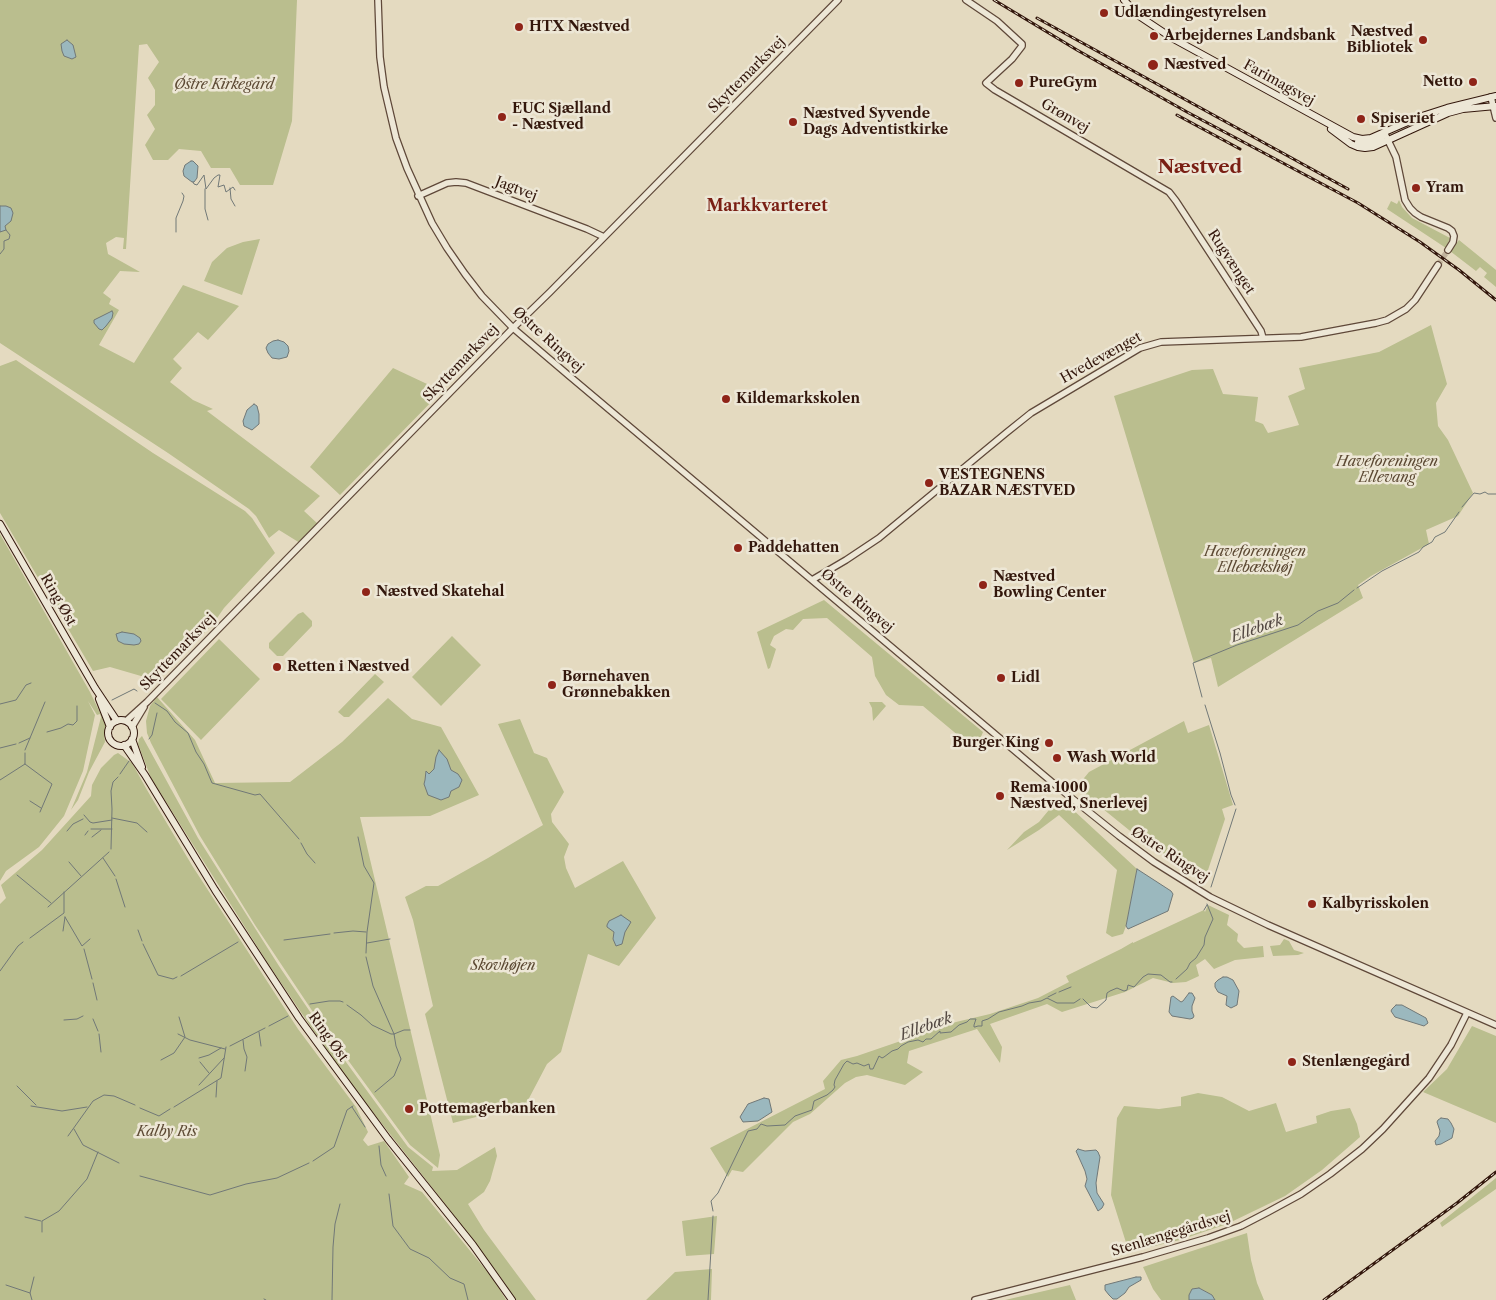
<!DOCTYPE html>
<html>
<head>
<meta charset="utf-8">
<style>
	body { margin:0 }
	canvas { display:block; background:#e4dac0 }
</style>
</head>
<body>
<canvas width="1496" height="1300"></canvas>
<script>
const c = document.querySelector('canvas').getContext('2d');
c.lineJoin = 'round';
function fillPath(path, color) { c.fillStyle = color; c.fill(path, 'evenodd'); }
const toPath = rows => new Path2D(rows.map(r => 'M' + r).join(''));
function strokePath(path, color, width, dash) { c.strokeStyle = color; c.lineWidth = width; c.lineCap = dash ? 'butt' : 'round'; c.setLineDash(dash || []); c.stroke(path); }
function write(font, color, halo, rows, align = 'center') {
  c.font = font + ' "Libre Caslon Text",serif'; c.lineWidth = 5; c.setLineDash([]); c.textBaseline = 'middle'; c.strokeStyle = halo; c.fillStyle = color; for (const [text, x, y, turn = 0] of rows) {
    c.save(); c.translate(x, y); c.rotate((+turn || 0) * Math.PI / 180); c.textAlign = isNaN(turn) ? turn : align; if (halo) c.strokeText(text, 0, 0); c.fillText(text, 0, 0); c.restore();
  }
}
const green = toPath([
	[0,0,297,0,292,121,273,185,240,185,230,168,211,168,201,151,179,149,168,160,153,160,145,145,155,129,147,115,155,105,155,90,148,78,159,62,147,44,139,45,126,249,123,249,124,238,116,237,106,243,108,254,140,272,120,271,103,293,111,299,109,304,119,310,99,345,134,363,183,285,239,306,208,340,198,332,173,359,182,368,170,382,193,400,213,409,207,411,320,496,304,511,318,524,300,543,279,530,269,538,256,516,249,509,168,453,0,343],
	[1399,200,1402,207,1412,218,1450,238,1446,248,1387,209,1391,201,1397,204],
	[260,239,242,295,204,281,212,262,227,248,243,242],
	[1459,240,1496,270,1496,287,1484,277,1487,273,1480,267,1476,271,1450,251],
	[1431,325,1447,384,1436,403,1438,426,1448,440,1473,493,1458,516,1426,530,1429,544,1371,576,1358,585,1363,598,1218,687,1211,658,1194,663,1114,396,1192,370,1213,369,1223,394,1258,397,1255,421,1263,424,1268,433,1299,425,1288,396,1305,389,1299,368,1379,352],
	[16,360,153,453,245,511,252,518,275,553,224,608,213,624,162,675,141,676,110,667,93,671,0,513,0,366],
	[393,368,442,391,340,495,310,467],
	[0,534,90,692,106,725,104,734,105,742,89,772,78,800,71,810,87,772,101,717,100,714,97,715,88,701,95,715,83,771,64,816,39,847,6,871,0,881],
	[824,600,983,732,978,744,972,747,923,706,899,705,886,695,875,676,872,657,827,618,803,619,793,630,786,629,774,636,770,645,776,649,770,668,768,669,757,632],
	[303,612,312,621,312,626,283,656,277,656,269,648,269,643,298,614],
	[452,636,481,665,441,706,412,677],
	[219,639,260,679,201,740,161,699],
	[375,674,384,682,349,717,344,717,338,712],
	[157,697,195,740,215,783,290,782,342,742,388,698,412,719,441,727,479,795,430,816,360,817,440,1155,438,1168,410,1145,315,1015,255,925,200,836,151,743,147,733,146,721,150,706],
	[869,702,882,702,886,706,873,721,872,708],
	[520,719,534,753,547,758,564,792,551,814,552,822,569,844,564,857,566,868,575,888,623,861,656,918,619,966,588,954,561,1052,547,1064,526,1104,453,1123,425,1014,433,1006,413,920,405,897,426,886,438,886,488,858,543,825,498,724],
	[1184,721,1188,733,1209,725,1233,805,1222,809,1225,819,1204,882,1129,830,1087,796,1080,783,1089,772],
	[142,736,198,838,279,966,319,1025,408,1147,433,1167,432,1171,457,1170,495,1147,497,1156,490,1181,484,1192,468,1204,484,1230,536,1300,516,1300,499,1275,453,1214,357,1092,315,1033,267,962,151,778,138,744,139,739],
	[118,753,132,763,147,790,193,867,298,1029,356,1107,368,1132,363,1140,368,1146,384,1141,409,1177,404,1184,422,1192,494,1280,506,1300,0,1300,0,904,6,898,1,885,42,850,91,796,92,785,101,768,114,755],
	[1059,803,1070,807,1137,869,1126,926,1123,934,1112,937,1106,933,1117,870,1059,815,1039,830,1007,850,1024,832,1039,822,1053,805],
	[1208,905,1229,915,1227,925,1238,934,1237,941,1244,948,1263,946,1264,957,1235,960,1214,969,1205,959,1196,965,1199,976,1186,982,1173,983,1153,978,1125,992,1062,1012,1047,1004,990,1024,1002,1047,1000,1063,977,1029,909,1051,907,1063,923,1072,905,1085,867,1075,856,1077,845,1083,810,1114,793,1122,743,1172,732,1170,728,1177,710,1148,825,1089,823,1081,841,1060,857,1056,956,1022,990,1014,1038,998,1069,982,1066,976,1121,949,1133,942,1133,943,1204,910,1205,912],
	[1284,939,1289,941,1294,950,1304,953,1298,955,1273,956,1270,946,1280,945],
	[1472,1026,1496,1036,1496,1123,1423,1092,1447,1069],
	[1198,1093,1222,1097,1249,1111,1276,1103,1286,1132,1317,1123,1316,1116,1331,1111,1350,1108,1357,1124,1360,1137,1322,1170,1285,1196,1227,1224,1180,1240,1129,1252,1111,1195,1117,1118,1124,1106,1159,1109,1181,1106,1181,1097],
	[1496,1178,1496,1189,1442,1227,1440,1223],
	[717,1216,714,1254,686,1256,682,1221],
	[1247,1233,1251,1260,1257,1283,1264,1300,1215,1300,1212,1295,1199,1288,1189,1300,1161,1300,1153,1289,1143,1267],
	[712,1269,711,1300,646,1300,675,1272],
	[1070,1285,1076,1300,1005,1300]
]);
const water = toPath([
	[67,40,73,45,76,57,72,59,64,56,62,51,61,44,67,40],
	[191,161,193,161,198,166,197,178,194,182,192,182,184,176,183,171,185,165,191,161],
	[0,206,6,206,11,208,13,213,11,221,5,226,6,230,0,232,0,206],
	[112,311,113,313,112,318,106,326,102,330,99,329,94,323,94,320,112,311],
	[278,340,284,342,288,346,289,351,287,357,279,359,272,358,268,353,266,348,268,344,273,341,278,340],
	[254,404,257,406,259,414,259,424,252,430,244,426,243,421,247,410,254,404],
	[122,632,134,634,140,638,141,641,139,644,134,645,124,644,118,641,116,634,122,632],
	[439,750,447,759,451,770,458,774,462,780,459,787,451,791,449,797,441,800,428,795,424,784,425,780,426,771,429,774,434,769,436,757,439,750],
	[1137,869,1171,891,1173,894,1168,911,1128,929,1126,926,1137,869],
	[621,915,631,922,625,932,622,944,616,946,613,939,614,932,607,927,607,925,609,921,621,915],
	[1223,977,1227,977,1233,980,1239,991,1237,1005,1231,1008,1226,1005,1227,996,1218,992,1215,987,1215,983,1218,980,1223,977],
	[1189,993,1192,993,1195,998,1192,1006,1192,1011,1194,1016,1193,1018,1190,1019,1172,1016,1169,1012,1171,997,1173,996,1181,1002,1183,1001,1189,993],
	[1396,1005,1402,1005,1426,1018,1428,1023,1424,1026,1395,1017,1391,1011,1392,1009,1396,1005],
	[764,1098,769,1099,772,1112,758,1121,743,1122,740,1117,748,1104,764,1098],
	[1441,1118,1448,1119,1451,1123,1454,1129,1452,1138,1441,1144,1436,1145,1435,1141,1439,1136,1440,1131,1437,1122,1438,1120,1441,1118],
	[1078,1149,1085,1151,1096,1150,1098,1152,1100,1157,1096,1183,1097,1193,1104,1204,1102,1208,1098,1211,1085,1186,1087,1179,1085,1171,1076,1151,1078,1149],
	[1136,1277,1141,1277,1141,1280,1129,1287,1125,1293,1117,1299,1113,1299,1109,1295,1105,1290,1105,1285,1136,1277],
	[1199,1288,1212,1295,1215,1300,1189,1300,1189,1295,1192,1289,1199,1288]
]);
const stream = toPath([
	[193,182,194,184,197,185,204,175,206,189,214,178,218,175,220,175,218,187,224,185,226,192,233,187,235,190],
	[230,188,231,199,235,206],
	[205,189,205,209,208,220],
	[176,232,176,218,183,201,184,196,182,193],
	[0,254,4,249,4,241,9,239,10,235,6,230],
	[1462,507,1474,493,1480,494,1485,492,1488,494,1496,494],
	[1357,588,1382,571,1419,552,1423,547,1432,542,1435,537,1445,532,1459,512],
	[1202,697,1193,663,1237,645,1298,625,1318,611,1338,603,1354,590],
	[112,700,134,689,137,691],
	[155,703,167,711,175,722,188,733,196,752,204,764,212,783,255,795,260,794,299,839],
	[0,704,16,700,26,685,31,683],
	[1205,705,1220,753,1231,795,1235,805],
	[47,732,61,728,68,724,73,725,77,721,77,706],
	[149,739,152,735,157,713],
	[19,743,30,738],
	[0,748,16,744],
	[25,750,45,702],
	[25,764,52,784,40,812],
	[120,774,129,761],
	[0,780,25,764,25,753],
	[30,801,41,808],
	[84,815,90,822,93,823,112,820],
	[112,818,137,823,147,832],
	[91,829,112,829],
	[67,831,73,824,83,819],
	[85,835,88,831],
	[92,837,101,830],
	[358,837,364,866,374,883,367,932,366,953],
	[301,843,307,854,315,863],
	[111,849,112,809,111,791,113,782,118,777],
	[103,858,115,876],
	[69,862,81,876],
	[17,875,51,903],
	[116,879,125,907],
	[1211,887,1236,809],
	[48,907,109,852],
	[1204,910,1207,905],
	[65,917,82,946,90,939],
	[138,930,142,941],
	[63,931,65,917],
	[334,933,353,931,366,932],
	[30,938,64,913,64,892],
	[284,940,330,934],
	[367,943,390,939],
	[143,944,158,975,173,979,177,977],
	[84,949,92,979],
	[366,957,373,986,394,1034],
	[0,971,18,946,23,942],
	[181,976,238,942],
	[1176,979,1187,969,1190,963,1196,958,1204,945,1205,937,1213,919,1207,904],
	[93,983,97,1000],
	[1059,992,1071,987],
	[1048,997,1056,993],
	[1083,999,1091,1007,1097,1008,1106,1000,1107,993,1110,991,1117,988,1124,991,1127,990,1128,985,1134,987,1143,977,1148,974,1161,975,1170,982,1172,982],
	[310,1004,329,1001,340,1001,343,1002],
	[347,1005,361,1015,372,1025,391,1034,394,1034],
	[93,1019,98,1031],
	[64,1020,77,1019,83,1016],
	[269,1026,288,1016],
	[259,1032,261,1046],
	[99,1034,101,1052],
	[178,1034,190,1040,225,1049],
	[243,1040,244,1049,247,1057,245,1071],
	[230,1046,265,1028],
	[199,1058,209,1055,221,1048],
	[161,1060,174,1053,185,1037,179,1017],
	[200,1062,209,1073],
	[199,1085,224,1058],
	[17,1086,36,1105],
	[375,1092,394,1076,401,1059,396,1046,394,1034,404,1030,410,1030],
	[216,1097,217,1081],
	[31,1106,62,1111,87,1107],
	[174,1107,221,1078,226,1047],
	[352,1107,365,1127],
	[140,1108,159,1116,170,1109],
	[74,1129,83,1145,119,1163],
	[68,1136,93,1101,104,1095,114,1096,135,1105],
	[379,1146,381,1165,386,1176],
	[313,1161,334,1147,347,1110,353,1106],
	[140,1176,210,1195,246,1184,277,1178,309,1163],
	[389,1194,393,1226,410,1249,429,1258,450,1278,464,1284,468,1300],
	[713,1211,711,1201,718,1193,748,1131,757,1129,761,1124,767,1126,785,1125,795,1116,812,1110,814,1101,827,1095,833,1090,835,1087,834,1085,835,1080,844,1064,847,1061,853,1064,857,1063,864,1066,869,1064,870,1069,873,1069,879,1056,882,1058,884,1057,892,1051,898,1049,901,1046,908,1042,918,1040,923,1042,926,1039,931,1039,940,1031,940,1033,951,1032,959,1025,967,1022,970,1019,976,1019,974,1025,974,1027,975,1027,978,1026,982,1026,982,1021,988,1019,999,1012,1022,1006,1029,1003,1041,1001,1047,998,1057,1003,1074,1003,1080,999],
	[25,1217,41,1221],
	[42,1232,42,1221,59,1211,87,1179,98,1152],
	[6,1285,30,1293],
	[264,1299,266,1300],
	[32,1300,30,1293,34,1277],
	[332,1300,333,1247,335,1224,340,1204],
	[708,1300,713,1216]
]);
const tertiaryTunnel = toPath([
	[1438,265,1448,250]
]);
const tertiary = toPath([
	[378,0,380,57,384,87,396,138,407,168,432,223,447,248,465,274,482,296,513,328,567,374,1059,788,1119,836,1154,862,1210,897,1268,925,1496,1025],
	[966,0,997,21,1022,44,1022,46,1012,59,986,83,995,90,1169,192,1176,201,1261,331,1263,338],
	[1491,97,1496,118],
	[1384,132,1396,157,1405,200,1410,208,1415,213,1421,217,1448,228,1452,231,1454,236,1453,242,1448,250],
	[418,196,447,183,456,182,466,183,587,229,604,237],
	[812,580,846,560,879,538,1006,433,1031,413,1140,348,1161,342,1301,337,1376,323,1387,320,1406,309,1415,300,1438,265],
	[126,721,147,702,513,328,550,292,838,0],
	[132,727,144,707],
	[975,1300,1143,1257,1208,1238,1241,1226,1268,1212,1301,1194,1330,1174,1362,1149,1383,1129,1429,1078,1451,1045,1467,1013]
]);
const secondary = toPath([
	[1124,0,1139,16,1172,38,1353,137,1362,139,1371,138,1419,117,1447,108,1496,96],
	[1331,129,1351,144,1358,147,1365,148,1373,147,1448,113,1463,109,1496,106],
	[1358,142,1367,143,1373,142,1381,138,1384,133],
	[0,524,95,688,117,721],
	[99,699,110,727],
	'108 733a13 13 0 1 1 26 0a13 13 0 1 1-26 0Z',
	[132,739,142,767],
	[124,745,145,775,215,890,299,1018,388,1139,473,1245,512,1300]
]);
const rail = toPath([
	[994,0,1077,50,1187,112,1358,203,1420,242,1459,270,1496,300],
	[1037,18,1348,189],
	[1177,115,1240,149],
	[1324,1300,1457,1203,1496,1172]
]);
const markers = [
	[1104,13,5,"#8f2418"],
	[519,27,5,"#8f2418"],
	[1154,36,5,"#8f2418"],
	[1423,40,5,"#8f2418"],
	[1153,65,6,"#8f2418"],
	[1473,82,5,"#8f2418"],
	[1019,83,5,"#8f2418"],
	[502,117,5,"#8f2418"],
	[1361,119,5,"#8f2418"],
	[793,122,5,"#8f2418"],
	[1416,188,5,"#8f2418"],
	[726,399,5,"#8f2418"],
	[929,483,5,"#8f2418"],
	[738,548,5,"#8f2418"],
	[983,585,5,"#8f2418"],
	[366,592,5,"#8f2418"],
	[277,667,5,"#8f2418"],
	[1001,678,5,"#8f2418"],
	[552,685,5,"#8f2418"],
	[1049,743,5,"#8f2418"],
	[1057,758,5,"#8f2418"],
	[1000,796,5,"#8f2418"],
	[1312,904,5,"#8f2418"],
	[1292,1062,5,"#8f2418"],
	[409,1109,5,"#8f2418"]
];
const poiNames = [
	["Udlændingestyrelsen",1114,13],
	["HTX Næstved",529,27],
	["Næstved",1413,32,"right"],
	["Bibliotek",1413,48,"right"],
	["Arbejdernes Landsbank",1164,36],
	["Næstved",1164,65],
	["Netto",1463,82,"right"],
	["PureGym",1029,83],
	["EUC Sjælland",512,109],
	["- Næstved",512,125],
	["Næstved Syvende",803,114],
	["Dags Adventistkirke",803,130],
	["Spiseriet",1371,119],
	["Yram",1426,188],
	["Kildemarkskolen",736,399],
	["VESTEGNENS",939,475],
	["BAZAR NÆSTVED",939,491],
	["Paddehatten",748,548],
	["Næstved",993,577],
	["Bowling Center",993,593],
	["Næstved Skatehal",376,592],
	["Retten i Næstved",287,667],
	["Børnehaven",562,677],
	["Grønnebakken",562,693],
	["Lidl",1011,678],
	["Burger King",1039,743,"right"],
	["Wash World",1067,758],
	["Rema 1000",1010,788],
	["Næstved, Snerlevej",1010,804],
	["Kalbyrisskolen",1322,904],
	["Stenlængegård",1302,1062],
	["Pottemagerbanken",419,1109]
];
const streetNames = [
	["Skyttemarksvej",747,75,-45],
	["Farimagsvej",1279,83,29],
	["Grønvej",1065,116,30],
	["Jagtvej",516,189,21],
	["Rugvænget",1231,262,57],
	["Østre Ringvej",548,340,42],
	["Hvedevænget",1101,358,-29],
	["Skyttemarksvej",461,363,-46],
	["Ring Øst",58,600,60],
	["Østre Ringvej",857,601,40],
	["Skyttemarksvej",178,652,-46],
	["Østre Ringvej",1170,855,33],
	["Ring Øst",328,1037,54],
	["Stenlængegårdsvej",1171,1234,-17]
];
const parkNames = [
	["Østre Kirkegård",224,85],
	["Haveforeningen",1387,462],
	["Ellevang",1387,478],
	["Haveforeningen",1255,552],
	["Ellebækshøj",1255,568],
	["Skovhøjen",503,966],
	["Kalby Ris",167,1132]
];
const waterNames = [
	["Ellebæk",1257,629,-20],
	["Ellebæk",926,1027,-20]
];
const quarterNames = [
	["Markkvarteret",767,206]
];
const districtNames = [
	["Næstved",1200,168]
];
fillPath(green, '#babe8e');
fillPath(water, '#9bb8be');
strokePath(water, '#717877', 1);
strokePath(stream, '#717877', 1);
strokePath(tertiaryTunnel, '#c1b39c', 5.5, [5.5, 3]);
strokePath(tertiary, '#5f4839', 8);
strokePath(secondary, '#33170c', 8);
strokePath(tertiary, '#ede7d6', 5.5);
strokePath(secondary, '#ede7d6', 6);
strokePath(rail, '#33170c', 3);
strokePath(rail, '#ede7d6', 1, [4]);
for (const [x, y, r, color] of markers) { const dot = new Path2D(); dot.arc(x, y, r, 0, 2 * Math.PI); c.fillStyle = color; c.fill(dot); strokePath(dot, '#ede7d6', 2); }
write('bold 14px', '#33170c', '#ede7d6', poiNames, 'left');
write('14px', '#33170c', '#ede7d6', streetNames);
write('italic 14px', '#5c4933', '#ede7d6', parkNames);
write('italic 15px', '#524741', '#ede7d6', waterNames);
write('bold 16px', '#7a1f14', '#ede7d6', quarterNames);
write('bold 19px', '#7a1f14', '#ede7d6', districtNames);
</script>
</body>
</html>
